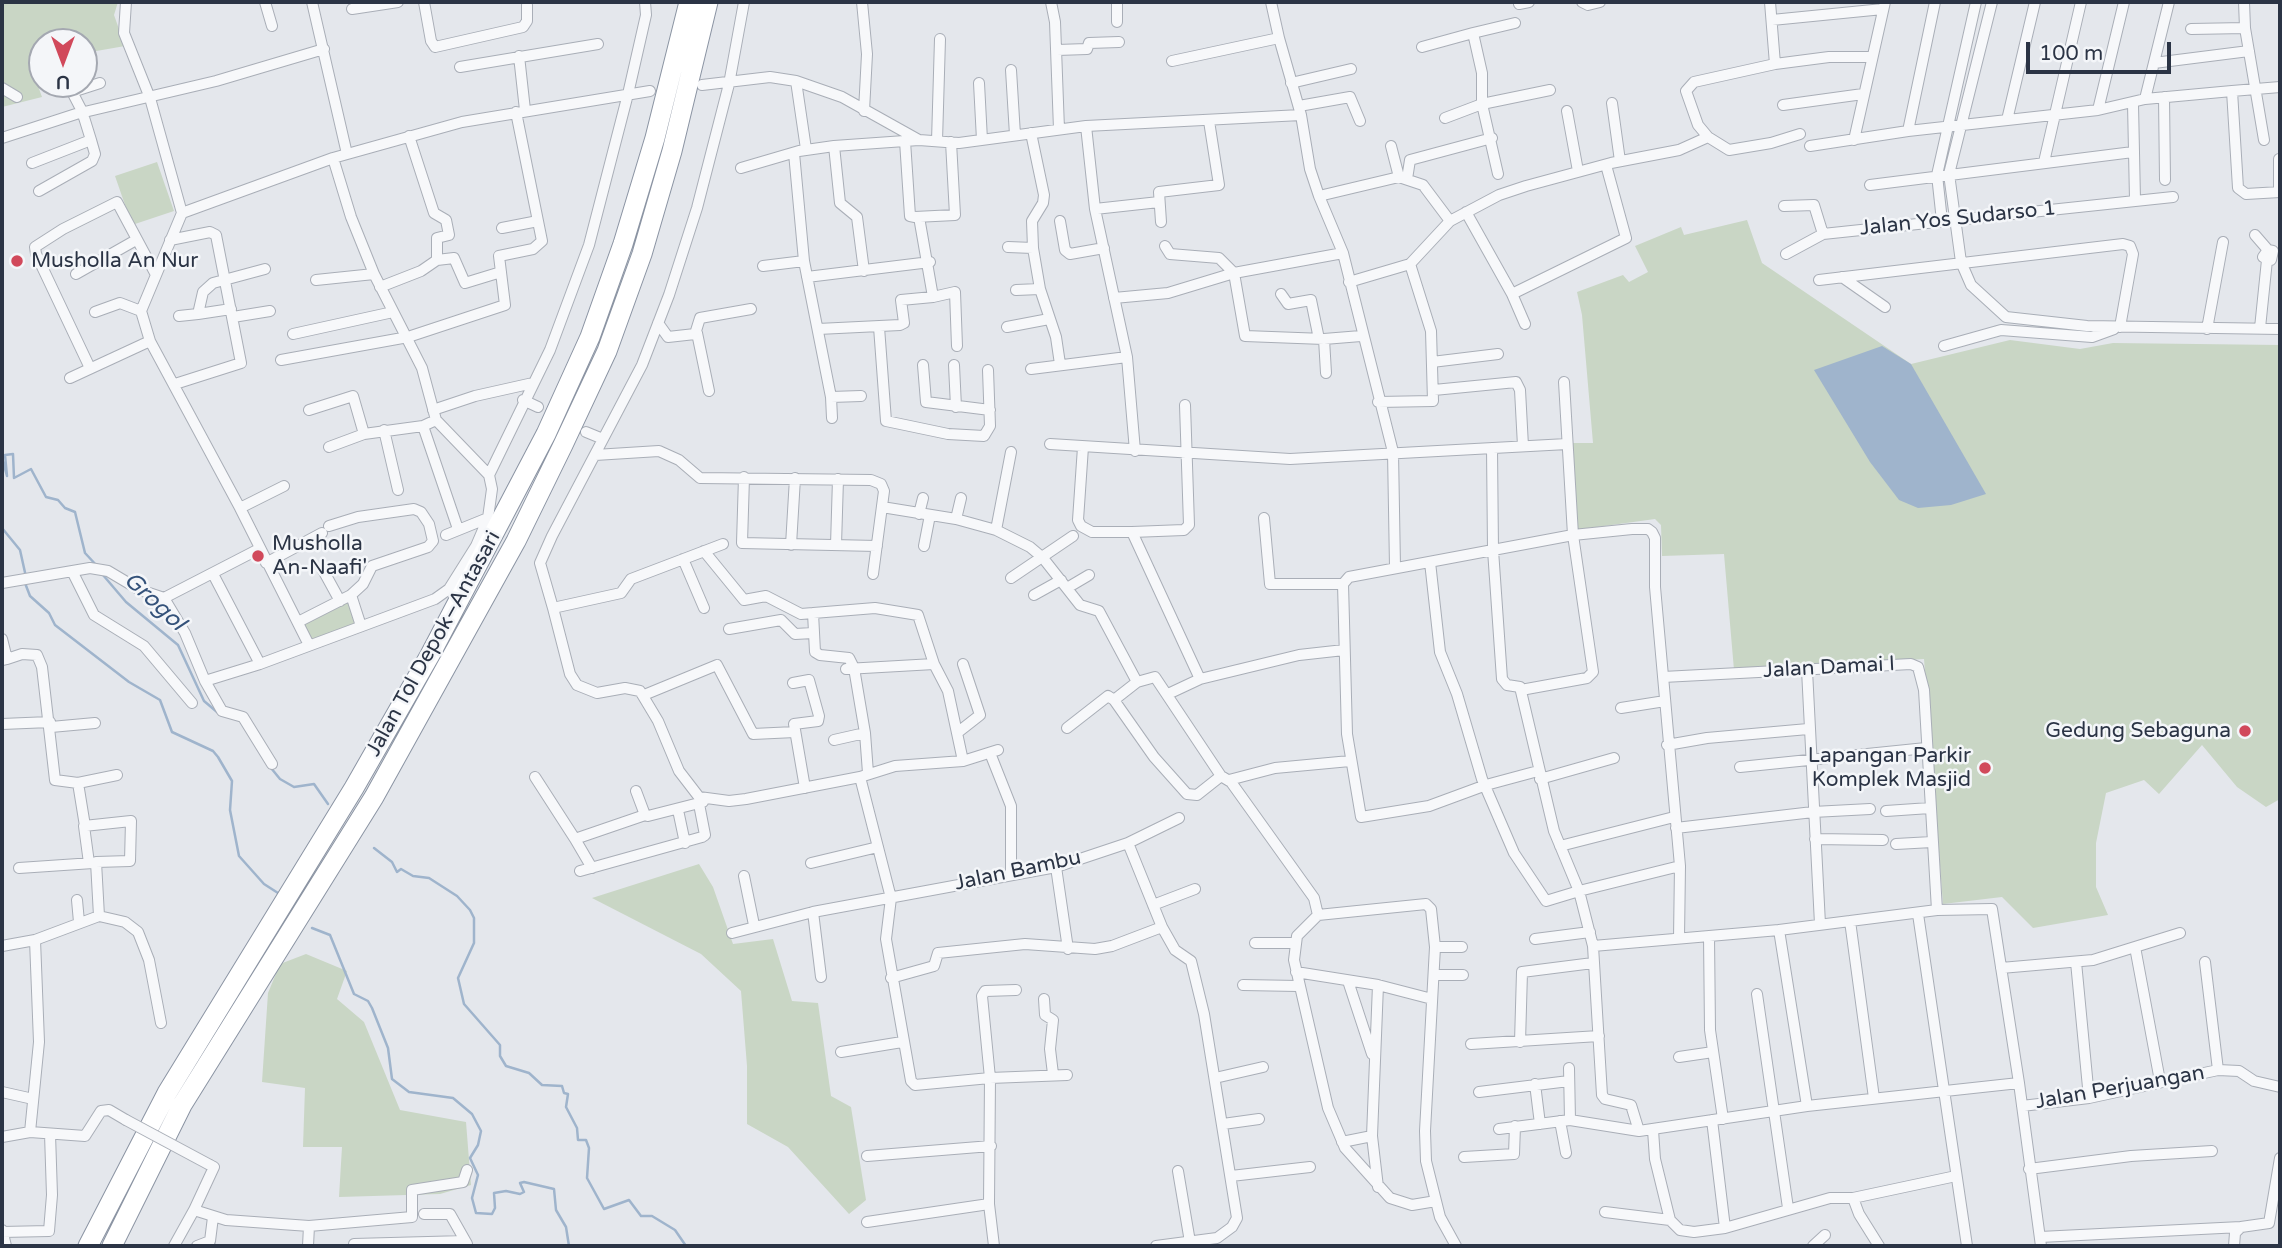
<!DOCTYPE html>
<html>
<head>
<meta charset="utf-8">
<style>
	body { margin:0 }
	#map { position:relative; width:2282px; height:1248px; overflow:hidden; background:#e4e7ec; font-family:"Varela Round",sans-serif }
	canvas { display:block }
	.frame { position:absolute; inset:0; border:4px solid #2b3445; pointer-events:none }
	.north { position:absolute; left:28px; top:28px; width:70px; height:70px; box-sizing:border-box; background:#f4f6f9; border:2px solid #a4a8b1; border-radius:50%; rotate:180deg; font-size:19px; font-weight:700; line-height:28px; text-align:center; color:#2b3445 }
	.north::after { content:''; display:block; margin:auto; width:24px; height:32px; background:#d1495b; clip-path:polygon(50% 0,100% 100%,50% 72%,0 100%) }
	.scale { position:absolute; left:2026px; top:42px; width:145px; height:32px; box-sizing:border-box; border:4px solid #2b3445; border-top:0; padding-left:9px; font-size:21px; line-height:24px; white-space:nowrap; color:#2b3445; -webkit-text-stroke:5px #f4f6f9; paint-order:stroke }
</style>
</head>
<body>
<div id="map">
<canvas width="2282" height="1248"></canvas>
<div class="frame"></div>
<div class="north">U</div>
<div class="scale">100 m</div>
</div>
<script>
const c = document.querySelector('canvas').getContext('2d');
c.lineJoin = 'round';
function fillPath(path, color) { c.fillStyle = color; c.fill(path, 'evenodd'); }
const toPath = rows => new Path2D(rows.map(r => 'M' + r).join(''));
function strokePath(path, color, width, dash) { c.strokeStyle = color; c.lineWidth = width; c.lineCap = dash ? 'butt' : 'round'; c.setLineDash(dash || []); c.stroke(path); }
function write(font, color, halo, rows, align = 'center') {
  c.font = font + ' "Varela Round",sans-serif'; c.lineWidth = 5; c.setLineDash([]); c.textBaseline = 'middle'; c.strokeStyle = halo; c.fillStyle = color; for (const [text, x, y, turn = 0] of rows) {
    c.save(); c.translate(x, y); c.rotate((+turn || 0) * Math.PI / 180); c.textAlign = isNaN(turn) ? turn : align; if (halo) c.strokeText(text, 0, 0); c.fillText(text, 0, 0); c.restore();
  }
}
const green = toPath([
	[2,2,118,2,114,15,125,46,85,53,89,70,84,71,84,42,42,42,42,84,38,86,42,97,2,107],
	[157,162,174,211,132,225,115,176],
	[1747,220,1762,263,1911,364,2010,340,2080,349,2113,343,2280,345,2280,799,2266,807,2237,787,2202,745,2159,794,2144,780,2106,793,2096,843,2096,887,2108,915,2033,928,2002,897,1943,904,1924,659,1734,670,1724,554,1662,556,1661,525,1655,519,1575,530,1572,443,1593,443,1582,315,1577,292,1623,275,1629,282,1648,272,1635,246,1681,227,1684,235],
	[351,596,359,626,310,645,297,622],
	[699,864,713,887,733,944,773,939,792,1001,818,1003,831,1096,851,1107,866,1200,849,1214,788,1147,747,1124,747,1066,741,991,701,954,592,898],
	[306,954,347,971,337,999,364,1022,400,1110,466,1122,471,1185,440,1194,339,1197,342,1147,303,1147,305,1088,262,1082,268,993,280,964]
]);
const water = toPath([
	[1882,346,1911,364,1986,494,1951,505,1918,508,1899,500,1870,462,1814,370]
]);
const stream = toPath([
	[2,458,7,476,5,455,13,454,14,478,31,469,46,497,58,500,65,508,75,512,85,553,98,567],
	[2,528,20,550,26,577],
	[103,575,126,602,178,645,204,701,217,712],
	[25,583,30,596,49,613,55,625,129,682,160,700,172,732,213,751,218,757,232,781,230,810,239,856,264,884,278,893],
	[271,768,280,779,294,787,314,784,328,804],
	[374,848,392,862,397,872,401,869,413,876,429,878,457,896,470,910,474,918,474,943,458,978,464,1004,500,1045,500,1056,506,1066,529,1073,542,1085,562,1086,564,1093,568,1094,566,1107,577,1128,578,1140,586,1140,589,1148,587,1178,604,1209,629,1200,641,1216,652,1216,675,1230,686,1246],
	[312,928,330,935,354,994,368,1001,372,1008,388,1048,392,1079,409,1092,453,1098,472,1114,481,1131,478,1145,470,1158,478,1175,472,1198,476,1213,492,1214,495,1208,494,1193,506,1191,520,1194,524,1192,520,1183,524,1182,554,1189,556,1210,566,1227,569,1246]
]);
const street = toPath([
	[126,2,124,33,150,98,182,213],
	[265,2,272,26],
	[312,2,347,154],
	[424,2,431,41,435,47,523,27,527,21,527,5],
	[862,2,867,54,864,111],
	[1051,2,1055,22,1059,129],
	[1117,2,1117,22],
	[1271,2,1279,38],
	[1582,2,1588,5,1600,2],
	[1770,2,1775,64],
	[1992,2,1949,174,1961,262,1971,285,2006,317,2087,326,2280,329],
	[2169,2,2145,99,2232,91,2238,188,2246,194,2280,192],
	[2244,2,2245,28,2264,140],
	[1519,4,1529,2],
	[352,9,398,2],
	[1772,20,1883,9],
	[2191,29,2245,28],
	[1422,47,1473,33],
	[1057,50,1087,49,1089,43,1119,42],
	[519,56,525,110],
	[1172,61,1279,38,1301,115],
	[2154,63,2249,51],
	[460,67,598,44],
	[1011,70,1015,135],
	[796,81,806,149],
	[979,83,982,140],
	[1291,83,1351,69],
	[702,85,770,77,796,81,842,97,919,140],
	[2,88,17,97],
	[2232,91,2280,87],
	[72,92,100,83],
	[2164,97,2165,180],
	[1612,103,1620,161],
	[2133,104,2135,200],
	[1783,105,1863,94],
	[1299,106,1350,97,1360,121],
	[2098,110,2124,2],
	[1567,111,1578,171],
	[1445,118,1482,104,1550,90],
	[2007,120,2035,2],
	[1086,126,1095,209,1127,357,1135,451],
	[1908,131,1935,2],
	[1031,133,1044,195,1043,203,1032,221,1033,248,1040,289,1056,337,1060,364],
	[1708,137,1729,150,1771,143,1800,134],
	[2,138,76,114,216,81,324,49],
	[1854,140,1885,2],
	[905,141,910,216,915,217,955,215,951,142],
	[937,141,940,39],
	[834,146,840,203,857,217,864,271],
	[1391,146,1399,177],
	[1810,146,1908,131,2098,110,2145,99],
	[794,153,804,261,831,397,832,418],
	[333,158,462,122,650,91],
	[2279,159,2279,192],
	[2044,162,2081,2],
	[32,163,91,140,82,111,68,84],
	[741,168,799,151,834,146,919,140,959,143,1086,126,1301,115,1310,169,1319,196,1399,177,1423,185,1450,221,1499,195,1526,186,1611,163,1679,150,1708,137,1698,125,1686,91,1694,82,1775,64,1829,57,1871,57],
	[1498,174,1482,104,1482,73,1473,33,1515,23],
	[1407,179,1410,160,1492,138],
	[1870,185,2133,152],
	[39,191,92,161,95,154,91,140],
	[1319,196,1343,253,1393,452,1395,567],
	[1784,206,1814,205,1823,234],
	[1095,209,1159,202],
	[1466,212,1512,294,1525,324],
	[919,217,933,297,955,292,957,346],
	[1060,221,1065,250,1070,254,1104,248],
	[1942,221,1937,175,1976,2],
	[1161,222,1159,192,1219,185,1209,121],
	[502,228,538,221],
	[2255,235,2268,250],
	[170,240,210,232,216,235,241,363,175,384],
	[1165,246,1170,254,1219,258,1234,273,1245,336,1324,339,1361,336],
	[1008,247,1033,248],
	[2268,250,2273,251,2271,260,2263,257,2268,250],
	[1786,254,1823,234,2173,197],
	[437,260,454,258,465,283,501,272],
	[763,266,804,261],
	[76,274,136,240],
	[807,277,930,262],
	[1842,277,1885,307],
	[316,280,374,274],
	[1819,280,2123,244,2130,246,2133,254,2120,327],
	[1349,282,1410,264,1450,221],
	[380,287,421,271,437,260,437,238,449,235,446,220,434,213,409,136],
	[1016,290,1040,289],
	[1281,294,1288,304,1311,300,1319,339],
	[1512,294,1626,238,1606,165],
	[1114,298,1168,293,1234,273,1343,253],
	[231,309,198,314,203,292,213,283,265,269],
	[95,312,120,303,141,311],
	[179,316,198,314],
	[233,317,270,311],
	[658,323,668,337,695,334,700,318,751,309],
	[879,327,886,421,948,434,984,436,990,426,988,370],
	[1007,327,1049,319],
	[2260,328,2267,260],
	[818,329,900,325,904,323,901,300,933,297],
	[2207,329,2223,242],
	[697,333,709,391],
	[293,334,393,312],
	[1324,339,1326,373],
	[1944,346,2001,330,2092,337,2114,329],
	[281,360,408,337,505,305,499,256,533,249,542,241,516,112],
	[1432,362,1498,354],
	[923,365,926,402,990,410],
	[954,365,956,407],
	[90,368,36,254,35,247,63,229,117,202,155,273],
	[1031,369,1127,357],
	[70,378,150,341],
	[1434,390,1516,382,1520,390,1523,446],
	[831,397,861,396],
	[523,400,538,407],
	[1378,402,1433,401,1431,331,1410,264],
	[1185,405,1189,525,1184,530,1132,532,1200,679],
	[309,410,353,396,364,434],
	[433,410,475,396,533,383],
	[423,426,458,529],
	[384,430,398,490],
	[586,432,603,439],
	[1050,444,1290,459,1567,444],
	[329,447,364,434,423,426,436,420],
	[1083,447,1078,520,1081,526,1092,532,1132,532],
	[1492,448,1493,550,1502,679,1507,685,1520,687,1554,831,1579,891,1680,866],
	[595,455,659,451,679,460,700,478,871,480,881,484,884,491,873,574],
	[489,475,550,350,589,245,628,94,646,15,645,2],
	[744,477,742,543,877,546],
	[882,507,956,519,996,530,1030,547,1043,558,1080,605,1099,611,1137,682],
	[240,508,284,486],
	[919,514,923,498],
	[1264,518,1270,584,1343,584],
	[956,519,961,498],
	[329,526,358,517,414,509,421,512,429,524,433,541,428,547,372,566,363,584,351,595],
	[996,530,1011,452],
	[446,535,488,518],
	[723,544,631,579,621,593,553,608,540,563,552,536,642,365,669,295,697,208,729,84,744,2],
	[791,545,795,478],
	[836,545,838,479],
	[924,546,930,515],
	[704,551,744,600,766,596,801,614,875,608,918,615,934,664,948,691,963,761],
	[683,559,704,608],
	[1430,562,1440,652,1457,694,1482,779,1514,853,1546,901,1579,891,1593,946],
	[266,563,322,533],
	[323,570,340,601],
	[72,571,94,615,144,646,192,703],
	[213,574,260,664],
	[1011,578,1073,536],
	[2,583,90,568,108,571,140,590,164,598,259,549],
	[1067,588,1089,575],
	[1034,595,1061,580],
	[164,598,185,633,205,681,260,664,435,599,449,589,476,546,488,518,492,489,489,475,436,420,422,368,374,274,351,217,333,158,182,213,141,311,150,341,240,508,309,645],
	[553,608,570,674,577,685,597,693,625,688,640,691,658,721,679,771,699,797,729,801,746,799,860,777,891,898,886,939,911,1081,915,1085,990,1078,989,1204],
	[813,613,815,652,820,655,849,658,854,668,865,733],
	[298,622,351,595,361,626],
	[729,629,781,620,795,634,813,633],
	[2,639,7,659,3,660],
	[7,659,22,654,37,655,42,667,55,780,78,783,117,775],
	[846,669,934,664],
	[1807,670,1820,924],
	[1663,677,1911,664,1918,667,1924,690,1937,910],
	[205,681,222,711,243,717,272,764],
	[793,683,809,680,819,716,818,721,794,724,805,788],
	[1521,690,1587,678,1593,672,1573,535,1564,382],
	[1168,694,1200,679,1299,655,1344,650],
	[644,695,717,665,753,734,795,732],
	[1114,700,1137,682,1155,677,1221,776,1231,782,1314,898,1318,915,1297,936,1294,960,1328,1108,1345,1148,1390,1198,1412,1205,1436,1201],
	[1621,708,1665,701],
	[2,724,50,722],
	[51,727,95,723],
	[1067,728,1108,696,1114,700,1154,757,1187,794,1197,795,1221,776],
	[957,733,980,715,963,664],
	[834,740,865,733,868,773],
	[1667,745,1707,738,1808,729],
	[990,753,1011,806,1011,875],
	[1740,767,1926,748],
	[1538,771,1486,785,1429,806,1361,817,1347,734,1343,584,1349,577,1573,535,1632,529,1648,529,1652,532,1655,538,1655,587,1680,866,1679,938],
	[535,777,575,839],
	[860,777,895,766,963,761,998,750],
	[1540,779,1614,758],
	[1229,780,1275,768,1350,761],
	[78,783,85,826],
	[636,791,645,815,648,816,703,802],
	[678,810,685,843],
	[1886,811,1930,808],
	[1676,828,1813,812,1870,809],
	[1815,839,1883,840],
	[1128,843,1162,927,1175,950,1191,961,1204,1014,1237,1218,1232,1227,1217,1238,1156,1246],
	[1896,844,1932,842],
	[1560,846,1674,817],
	[89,863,84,826,131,821,130,861,96,862,99,916],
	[811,863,878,847],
	[1056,867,1068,949],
	[19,868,93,863],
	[592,868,575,839,645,815],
	[580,871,702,837,705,835,699,804],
	[744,876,754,925],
	[77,900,79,922],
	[1153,905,1195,889],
	[813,912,821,977],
	[1918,914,1967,1246],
	[1318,915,1426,904,1431,909,1435,947],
	[1850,921,1874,1098],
	[1779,930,1807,1106],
	[732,933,813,912,1056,867,1128,843,1179,818],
	[1709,936,1710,1030,1723,1119],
	[1535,939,1590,932],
	[1255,943,1295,943],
	[2,946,35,940,99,916,125,922,138,932,149,960,161,1023],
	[2135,947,2160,1081],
	[2076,962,2089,1098],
	[2205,962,2218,1070],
	[2001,968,2093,960,2180,933],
	[1296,972,1378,985,1432,999],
	[1434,975,1463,975],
	[891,978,934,966,938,953,1025,944,1095,949,1112,946,1162,927],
	[1348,981,1372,1054],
	[1243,985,1298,986],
	[1378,985,1372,1136,1378,1187],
	[1016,990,985,991,982,996,990,1078,1067,1075],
	[1757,994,1788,1208],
	[1044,999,1045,1015,1053,1020,1050,1049,1053,1074],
	[1520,1042,1522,972,1593,963],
	[1471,1044,1599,1036],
	[841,1052,902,1042],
	[1679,1057,1713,1052],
	[1569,1068,1570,1120],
	[1215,1078,1263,1067],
	[2019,1083,1807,1106,1639,1131,1631,1105,1605,1099,1602,1095,1593,946,1779,930,1937,910,1992,909,2019,1083,2041,1246],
	[1535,1084,1540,1124],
	[2,1092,33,1099],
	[1479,1092,1569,1081],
	[2022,1106,2089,1098,2218,1070,2239,1071,2254,1081,2280,1087],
	[1712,1120,1725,1228],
	[1560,1121,1566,1153],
	[1223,1124,1259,1119],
	[1499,1129,1570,1120,1639,1131],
	[1653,1130,1655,1159,1670,1220,1680,1230,1694,1232,1725,1228,1830,1198,1853,1198,1956,1176],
	[30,1132,39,1042,35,940],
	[2,1137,30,1132,85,1136,101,1111,109,1110,126,1120],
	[1342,1142,1372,1136],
	[867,1156,991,1146],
	[1464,1157,1514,1154,1515,1126],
	[210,1165,214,1167,194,1210,226,1220,309,1226,412,1217,412,1190,463,1182,467,1170],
	[2029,1169,2131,1156,2212,1151],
	[1178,1171,1190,1242],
	[1231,1176,1310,1167],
	[1853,1198,1859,1214,1879,1246],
	[1605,1212,1670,1220],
	[424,1214,450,1214,467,1244],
	[867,1222,989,1204,994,1246],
	[2,1230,6,1246],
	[2,1232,49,1231,52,1195,50,1134],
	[2040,1237,2241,1227],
	[354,1244,465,1241],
	[174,1246,194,1210],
	[197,1246,210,1241,213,1217],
	[308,1246,309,1226],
	[1456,1246,1440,1217,1426,1161,1425,1131,1435,947,1462,947],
	[1813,1246,1825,1235],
	[2234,1246,2235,1233,2241,1227,2269,1223,2280,1158]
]);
const highway = toPath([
	[88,1246,167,1093,354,788,430,655,546,434,590,337,623,244,655,138,689,2],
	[112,1246,182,1105,374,797,516,541,563,445,607,351,642,254,672,151,708,2]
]);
const streetBridge = toPath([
	[126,1120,210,1165]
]);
const markers = [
	[17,261,7,"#d1495b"],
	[258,556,7,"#d1495b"],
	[2245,731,7,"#d1495b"],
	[1985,768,7,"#d1495b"]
];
const streetNames = [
	["Jalan Yos Sudarso 1",1958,219,-6],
	["Jalan Tol Depok–Antasari",434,644,-61],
	["Jalan Damai I",1829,668,-3],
	["Jalan Bambu",1018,871,-12],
	["Jalan Perjuangan",2120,1088,-10]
];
const poiNames = [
	["Musholla An Nur",31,261],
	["Musholla",272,544],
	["An-Naafi'",272,568],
	["Gedung Sebaguna",2231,731,"right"],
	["Lapangan Parkir",1971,756,"right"],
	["Komplek Masjid",1971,780,"right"]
];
const waterNames = [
	["Grogol",154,602,43]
];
fillPath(green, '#c9d6c5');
fillPath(water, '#9fb4cc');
strokePath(stream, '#9fb4cc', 2.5);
strokePath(street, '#a9aeb7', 12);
strokePath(highway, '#8b94a3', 21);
strokePath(street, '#f7f8fa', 10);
strokePath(highway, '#fff', 19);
strokePath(streetBridge, '#a9aeb7', 12, []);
strokePath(streetBridge, '#f7f8fa', 10);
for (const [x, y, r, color] of markers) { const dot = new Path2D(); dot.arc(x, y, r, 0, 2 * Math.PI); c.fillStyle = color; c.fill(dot); strokePath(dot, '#f4f6f9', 2.5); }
write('21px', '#2b3445', '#f4f6f9', streetNames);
write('21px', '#2b3445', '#f4f6f9', poiNames, 'left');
write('italic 23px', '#34527a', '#f4f6f9', waterNames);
</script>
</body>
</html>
